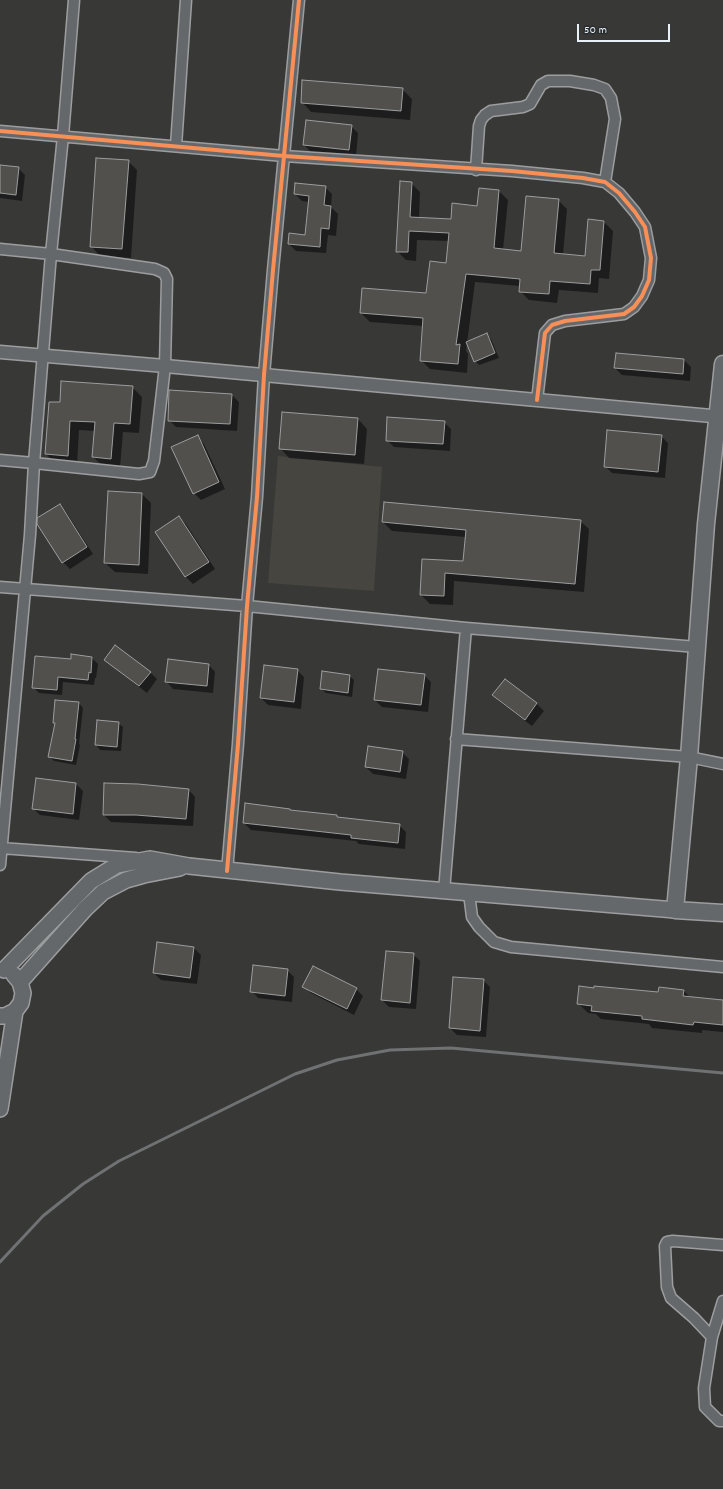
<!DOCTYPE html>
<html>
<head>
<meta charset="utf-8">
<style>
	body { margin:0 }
	#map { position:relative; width:723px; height:1489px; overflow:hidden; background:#383837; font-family:Dekko,sans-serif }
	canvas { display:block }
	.scale { position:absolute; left:577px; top:24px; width:93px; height:18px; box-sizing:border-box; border:2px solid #e8f1f8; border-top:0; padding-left:5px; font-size:12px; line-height:14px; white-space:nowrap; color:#e8f1f8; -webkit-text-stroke:3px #2a2d2e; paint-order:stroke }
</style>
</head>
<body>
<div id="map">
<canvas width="723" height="1489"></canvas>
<div class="scale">50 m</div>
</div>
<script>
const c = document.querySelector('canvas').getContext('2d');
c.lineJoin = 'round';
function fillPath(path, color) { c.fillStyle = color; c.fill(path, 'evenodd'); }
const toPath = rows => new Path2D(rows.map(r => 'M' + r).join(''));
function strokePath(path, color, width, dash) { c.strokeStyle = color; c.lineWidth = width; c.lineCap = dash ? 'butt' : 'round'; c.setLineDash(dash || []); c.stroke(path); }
const built = toPath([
	[278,456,382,467,374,591,268,583]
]);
const shadow = toPath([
	[402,89,412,99,410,120,311,112,302,102],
	[351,126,358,133,356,157,311,152,304,145],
	[128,161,137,170,131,258,100,256,91,246],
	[0,166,18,168,25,175,22,201,0,198],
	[411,183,420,192,419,218,452,220,478,207,499,191,508,200,503,250,522,252,558,200,567,209,563,255,586,257,604,222,613,231,609,279,599,278,598,293,559,290,557,303,529,300,520,291,520,286,475,282,466,351,468,354,467,373,430,369,421,360,423,326,370,322,361,313,427,294,447,264,450,241,417,240,416,261,406,260,397,251],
	[325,187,332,194,331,207,338,214,336,236,328,235,326,253,296,251,289,244,306,236,309,202,302,201,295,194],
	[487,335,491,339,499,358,479,365,475,361],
	[684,360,691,367,690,381,622,375,615,368],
	[132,387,142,397,139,433,123,432,120,468,103,466,93,457,95,431,79,430,77,465,55,463,46,454,61,403],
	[232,395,239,402,237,431,176,427,169,420],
	[358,419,367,429,364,464,289,458,280,448],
	[444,422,451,429,450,451,394,447,387,440],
	[661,436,668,443,665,478,612,473,605,466],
	[197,437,204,444,225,489,201,500,194,493],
	[109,492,142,494,151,503,148,574,115,572,105,563],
	[59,505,66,512,93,554,70,569,63,562],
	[179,517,186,524,215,569,193,584,186,577,156,532],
	[580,521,589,529,584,592,454,581,453,605,430,604,421,595,423,560,464,562,466,537,392,531,383,522],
	[72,655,92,658,98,664,96,678,95,678,94,685,63,682,62,695,39,693,33,687,72,660],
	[105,660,150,672,157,679,147,693,112,666],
	[209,665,215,672,213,693,173,689,167,682],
	[297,670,304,677,301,709,268,705,261,698],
	[424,675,431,682,428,712,382,707,375,700],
	[350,676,354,680,352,697,326,693,321,689],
	[505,680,537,704,544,711,532,726,500,702,493,695],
	[79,703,83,708,79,744,80,745,76,765,54,761,50,757,56,725,54,723],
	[98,721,118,723,123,727,121,751,100,750,96,745],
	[402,752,409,759,406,779,373,774,366,767],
	[76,784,83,791,79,820,40,815,33,808],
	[189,790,195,797,193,826,111,822,104,815],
	[289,810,337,816,339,819,399,825,406,832,405,849,359,844,356,841,251,830,244,823],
	[194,948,201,955,197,984,161,980,154,973],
	[413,954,420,961,416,1009,389,1007,382,1000],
	[287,970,294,977,292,1002,258,998,252,991],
	[483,980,490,987,486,1037,457,1035,450,1028],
	[304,986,356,989,363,996,354,1015,311,993],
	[684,991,690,997,723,1001,723,1032,702,1030,702,1033,652,1028,649,1024,601,1019,596,1014,588,1013,579,1004]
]);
const building = toPath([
	[302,80,403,88,401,111,301,103,302,80],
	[306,120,352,125,349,150,303,145,306,120],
	[96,158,129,160,122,249,90,247,96,158],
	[0,165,19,167,16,195,0,193,0,165],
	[400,181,412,182,410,217,451,219,452,203,477,206,479,188,499,190,494,248,521,251,526,196,559,199,554,253,585,256,588,219,604,221,600,270,591,270,590,284,550,281,549,294,519,292,520,279,466,274,456,345,460,344,458,364,420,361,423,318,360,313,362,288,426,293,430,261,446,263,449,233,409,231,408,252,396,252,400,181],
	[295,183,326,186,324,205,331,206,329,229,321,228,320,247,288,244,289,233,305,235,309,196,294,194,295,183],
	[487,333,495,353,474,362,466,342,487,333],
	[616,353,684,359,683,374,614,368,616,353],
	[61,381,133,386,130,424,114,423,111,459,92,457,95,422,70,421,68,456,45,454,49,402,60,402,61,381],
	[169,390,232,394,230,424,168,421,169,390],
	[282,412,358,418,355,455,279,449,282,412],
	[387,417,445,421,443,444,386,441,387,417],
	[607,430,662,435,658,472,604,467,607,430],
	[198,435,219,482,193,494,171,447,198,435],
	[108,491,142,493,139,565,104,563,108,491],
	[384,502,581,520,575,584,445,573,444,596,420,595,422,559,463,561,466,530,382,522,384,502],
	[60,504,87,547,62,563,37,524,37,518,60,504],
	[179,516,209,562,185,577,155,532,179,516],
	[115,645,151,672,139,686,104,660,115,645],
	[71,654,92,657,91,673,89,672,88,680,58,677,57,690,32,688,35,656,71,659,71,654],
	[168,659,209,664,207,686,165,682,168,659],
	[264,665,298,669,294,702,260,698,264,665],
	[378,669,425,674,421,705,374,700,378,669],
	[322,671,350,675,348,693,320,689,322,671],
	[505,679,537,703,525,720,492,695,505,679],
	[55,700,79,702,75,739,76,739,72,761,48,757,55,723,53,723,55,700],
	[97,720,119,722,117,747,95,745,97,720],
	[368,746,403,751,400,772,365,767,368,746],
	[36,778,76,783,73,814,32,809,36,778],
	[104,783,138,784,189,789,186,819,136,815,103,815,104,783],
	[245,803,290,809,290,810,337,815,337,817,400,824,398,843,351,838,351,835,243,823,245,803],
	[157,942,194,947,190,978,153,973,157,942],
	[386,951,414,953,410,1003,381,1000,386,951],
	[253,965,288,969,285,996,250,992,253,965],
	[313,966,357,988,347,1009,302,987,313,966],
	[453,977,484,979,480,1031,449,1028,453,977],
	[579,986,594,988,594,986,658,992,659,987,684,990,683,996,723,1000,723,1025,694,1022,693,1025,642,1019,642,1016,591,1011,592,1006,577,1004,579,986]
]);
const minor = toPath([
	[0,131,284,156,512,171,583,178,605,182,619,193,635,212,645,227,651,258,649,280,642,296,634,307,624,314,565,321,552,325,545,333,537,400],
	[176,146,186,0],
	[476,170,479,126,481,120,485,115,491,111,523,107,530,104,541,85,548,81,570,81,594,85,605,89,611,98,615,119,605,182],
	[0,249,51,254,155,269,164,273,167,279,165,366,154,461,150,472,139,474,34,463,0,460],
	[0,587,247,606,466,628,697,647],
	[456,739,689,757,723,764],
	[1,848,136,858],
	[0,865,30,535,34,463,51,254,63,136,74,0],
	[227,871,238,744,247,606,257,497,264,375,273,270,299,0],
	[444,891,466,628],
	[469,893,472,917,479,927,494,942,511,947,723,967],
	[723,1301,712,1337,704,1388,705,1407,719,1421,723,1421],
	[712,1337,694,1318,671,1298,667,1287,665,1246,667,1242,673,1241,723,1245]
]);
const tertiary = toPath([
	[0,352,165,366,723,417]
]);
const primary = toPath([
	[4,970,91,881,117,865,150,859,189,866,340,882,675,910],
	[20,982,85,909,103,892,126,880,144,875,180,868],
	[0,1016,5,1016,15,1011,21,1003,23,993,20,982,14,975],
	[0,1109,15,1011]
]);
const trunk = toPath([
	[723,364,706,524,689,757,675,910,723,913]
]);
const rail = toPath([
	[0,1262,43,1216,83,1184,119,1161,295,1074,337,1060,390,1050,451,1048,723,1073]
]);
const cycleway = toPath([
	[0,131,284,156,512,171,583,178,605,182,619,193,635,212,645,227,651,258,649,280,642,296,634,307,624,314,565,321,552,325,545,333,537,400],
	[227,871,238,744,247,606,257,497,264,375,273,270,299,0]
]);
fillPath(built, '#46453f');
fillPath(shadow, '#0007');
fillPath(building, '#52504d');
strokePath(building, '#9c9d9e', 1);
strokePath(minor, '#9c9d9e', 13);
strokePath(tertiary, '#9c9d9e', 15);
strokePath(primary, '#9c9d9e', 18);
strokePath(trunk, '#9c9d9e', 19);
strokePath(minor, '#65686b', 10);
strokePath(tertiary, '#65686b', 12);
strokePath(primary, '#65686b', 15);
strokePath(trunk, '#65686b', 16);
strokePath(rail, '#6f7172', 3);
strokePath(cycleway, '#f78f57', 4);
</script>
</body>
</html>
